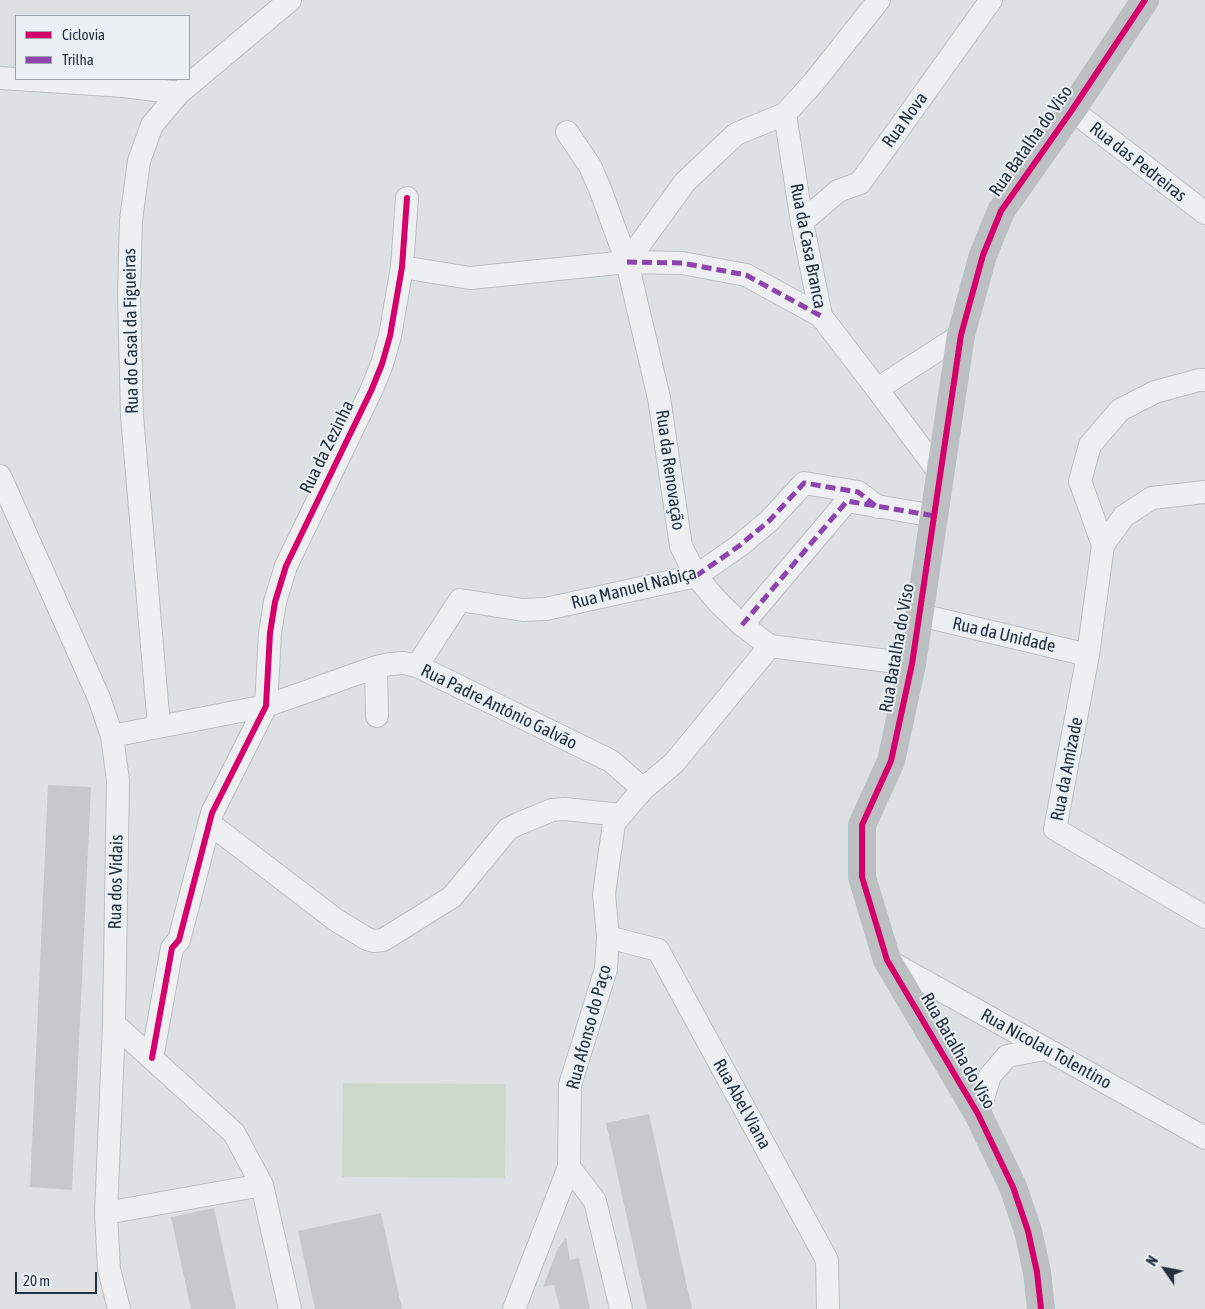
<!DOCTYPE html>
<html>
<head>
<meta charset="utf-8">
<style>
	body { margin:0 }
	#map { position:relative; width:1205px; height:1309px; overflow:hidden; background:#dee1e4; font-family:"Asap Condensed",sans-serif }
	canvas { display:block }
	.legend { position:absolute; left:15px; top:15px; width:175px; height:65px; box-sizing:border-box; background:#eaf0f4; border:1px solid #9ba3ab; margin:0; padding:6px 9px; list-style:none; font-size:15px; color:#24303d }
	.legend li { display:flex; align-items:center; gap:10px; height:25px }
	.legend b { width:25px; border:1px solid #9ba3ab }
	.north { position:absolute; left:1140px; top:1244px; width:50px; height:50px; -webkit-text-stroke:4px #eaf0f4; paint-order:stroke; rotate:303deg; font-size:14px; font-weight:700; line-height:20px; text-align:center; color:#24303d }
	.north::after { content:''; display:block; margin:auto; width:18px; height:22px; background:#24303d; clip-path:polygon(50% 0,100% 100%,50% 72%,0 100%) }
	.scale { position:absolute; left:15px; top:1272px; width:82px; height:22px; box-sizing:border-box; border:2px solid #24303d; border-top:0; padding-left:6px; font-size:15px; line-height:18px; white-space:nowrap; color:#24303d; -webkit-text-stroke:4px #eaf0f4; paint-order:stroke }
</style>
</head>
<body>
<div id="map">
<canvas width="1205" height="1309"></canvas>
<ul class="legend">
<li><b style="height:6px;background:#d6006c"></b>Ciclovia</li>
<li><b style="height:6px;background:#8e44ad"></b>Trilha</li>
</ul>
<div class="north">N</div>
<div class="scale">20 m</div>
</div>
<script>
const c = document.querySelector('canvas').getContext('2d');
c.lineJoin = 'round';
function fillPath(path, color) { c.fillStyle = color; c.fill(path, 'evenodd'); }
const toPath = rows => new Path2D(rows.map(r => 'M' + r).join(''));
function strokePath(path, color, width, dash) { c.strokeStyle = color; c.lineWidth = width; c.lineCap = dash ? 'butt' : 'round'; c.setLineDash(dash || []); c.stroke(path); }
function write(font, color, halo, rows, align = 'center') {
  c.font = font + ' "Asap Condensed",sans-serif'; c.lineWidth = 4; c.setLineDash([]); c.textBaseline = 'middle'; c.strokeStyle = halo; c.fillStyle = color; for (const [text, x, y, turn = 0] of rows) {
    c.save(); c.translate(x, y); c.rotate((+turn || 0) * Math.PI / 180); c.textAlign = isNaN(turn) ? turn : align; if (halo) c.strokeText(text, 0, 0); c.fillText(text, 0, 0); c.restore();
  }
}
const green = toPath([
	[343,1083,506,1084,505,1178,342,1177]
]);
const building = toPath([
	[48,785,91,787,72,1190,30,1187],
	[649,1114,684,1273,692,1309,647,1309,606,1123],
	[214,1208,236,1309,191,1309,171,1217],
	[381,1213,402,1309,315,1309,298,1231],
	[566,1238,570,1260,579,1258,590,1309,560,1309,554,1285,543,1287,558,1248]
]);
const street = toPath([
	[0,78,124,86,179,93],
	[1072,110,1205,213],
	[785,114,802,222,821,316,877,389],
	[567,132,590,166,600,189,627,262,659,398,681,546,696,576,718,602,742,625,770,646,912,664],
	[802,222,838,191,860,183,991,0],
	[627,262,685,182,736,134,785,114,814,82,879,0],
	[402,267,470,278,627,262,682,263,746,275,821,316],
	[941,475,877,389,961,335],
	[0,476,99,698,112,736,118,780,114,1024,106,1213,109,1269,119,1309],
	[1205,492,1152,498,1124,516,1103,545,1088,655,1055,829,1205,917],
	[1103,545,1080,481,1090,445,1120,410,1155,392,1199,380,1205,380],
	[920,615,1088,655],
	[742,625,847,501,935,516],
	[417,666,460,600,523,610,546,609,696,576,739,546,769,521,804,483,858,492,878,507],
	[376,667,377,716],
	[159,726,132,416,129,294,131,220,139,161,152,125,179,93,290,0],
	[112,736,266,706,376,667,390,664,404,663,417,666,611,761,643,789],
	[209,823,336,920,367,939,374,941,383,940,452,897,508,829,518,824,552,810,565,809,621,815],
	[608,937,658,950,827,1260,828,1309],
	[887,960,1205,1138],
	[114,1024,234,1133,262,1185,290,1309],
	[152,1058,172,948,179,940,212,813,266,706,270,633,275,602,286,566,371,391,382,364,390,336,402,267,407,198],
	[978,1114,990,1076,1007,1056,1045,1049],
	[569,1167,595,1201,621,1309],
	[106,1213,262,1185],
	[514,1309,569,1167,570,1085,606,969,608,937,604,894,614,823,643,789,674,763,770,646]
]);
const secondary = toPath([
	[1041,1309,1037,1272,1028,1231,1013,1187,978,1114,887,960,862,877,862,825,891,761,912,664,961,335,983,255,1001,211,1072,110,1145,0]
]);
const quiet = toPath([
	[627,262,682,263,746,275,821,316],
	[696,576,739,546,769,521,804,483,858,492,877,507],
	[742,625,847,501,935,516]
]);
const cycleway = toPath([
	[152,1058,172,948,179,940,212,813,266,706,270,633,275,602,286,566,371,391,382,364,390,336,402,267,407,198],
	[1041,1309,1037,1272,1028,1231,1013,1187,978,1114,887,960,862,877,862,825,891,761,912,664,961,335,983,255,1001,211,1072,110,1145,0]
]);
const streetNames = [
	["Rua Nova",905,120,-54],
	["Rua Batalha do Viso",1031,141,-55],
	["Rua das Pedreiras",1138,162,38],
	["Rua da Casa Branca",808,246,79],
	["Rua do Casal da Figueiras",131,331,-91],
	["Rua da Zezinha",327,447,-64],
	["Rua da Renovação",670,470,82],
	["Rua Manuel Nabiça",634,588,-14],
	["Rua da Unidade",1004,635,13],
	["Rua Batalha do Viso",897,648,-80],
	["Rua Padre António Galvão",499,707,26],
	["Rua da Amizade",1067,769,-79],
	["Rua dos Vidais",116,882,-89],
	["Rua Afonso do Paço",589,1027,-75],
	["Rua Nicolau Tolentino",1046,1049,29],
	["Rua Batalha do Viso",958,1051,60],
	["Rua Abel Viana",742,1104,61]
];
fillPath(green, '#cfd8cd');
fillPath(building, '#c6c9cc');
strokePath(street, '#bcbfc2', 24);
strokePath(street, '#edeff0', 22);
strokePath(secondary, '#bcc0c3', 28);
strokePath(quiet, '#8e44ad', 5, [10, 5]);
strokePath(cycleway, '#d6006c', 6);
write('18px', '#24303d', '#eaf0f4', streetNames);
</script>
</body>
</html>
